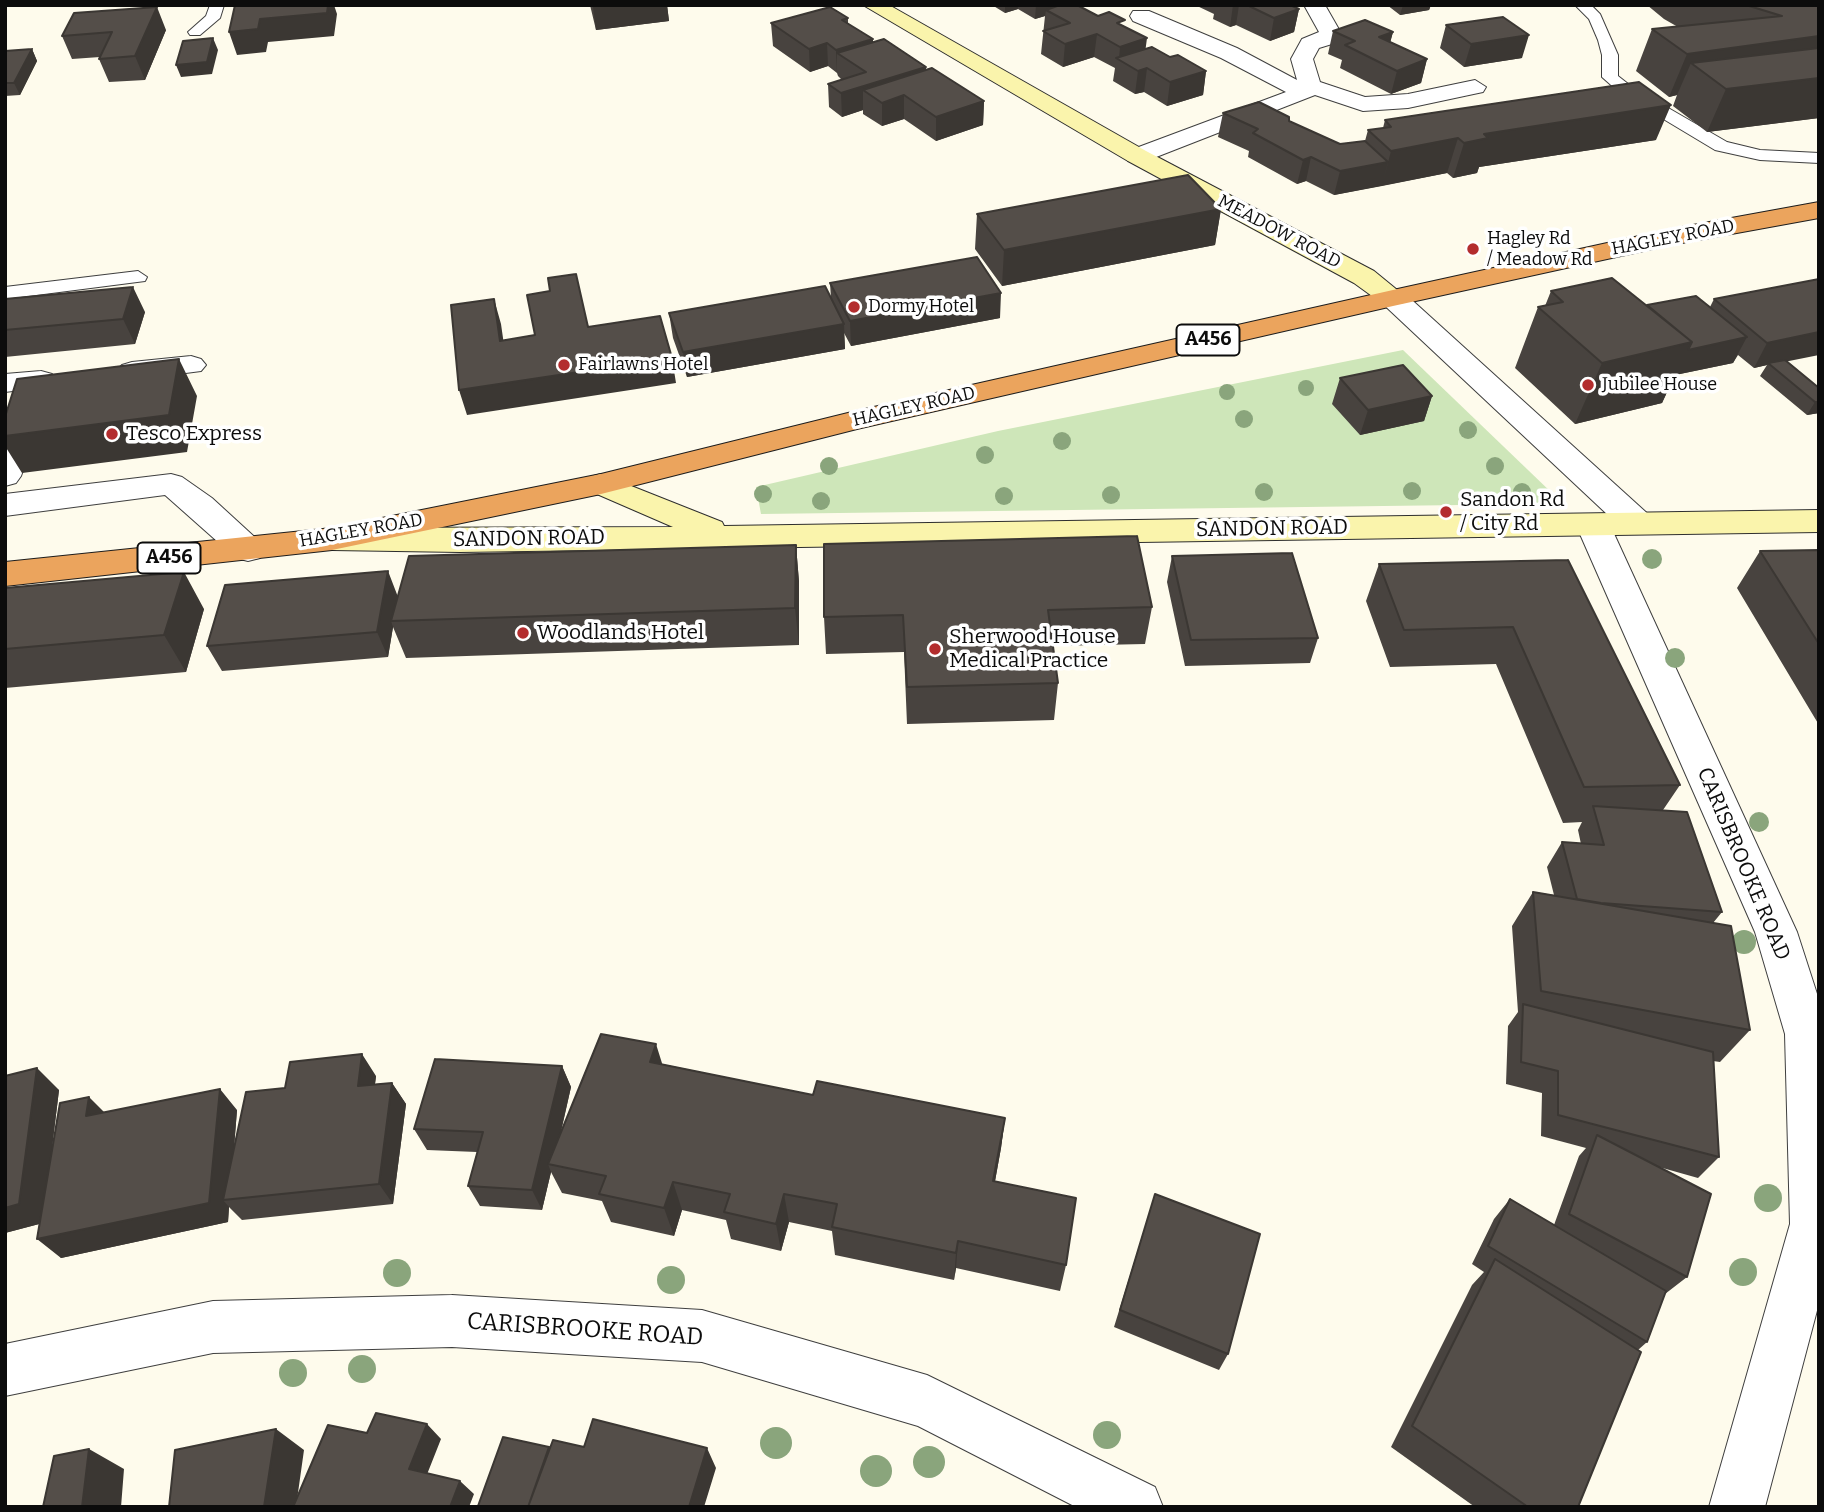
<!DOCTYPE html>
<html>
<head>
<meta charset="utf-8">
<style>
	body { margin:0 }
	#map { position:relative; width:1824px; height:1512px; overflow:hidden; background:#fefbec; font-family:Bitter,serif }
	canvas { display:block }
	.frame { position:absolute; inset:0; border:7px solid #0c0c0c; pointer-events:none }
</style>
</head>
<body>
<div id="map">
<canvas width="1824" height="1512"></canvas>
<div class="frame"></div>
</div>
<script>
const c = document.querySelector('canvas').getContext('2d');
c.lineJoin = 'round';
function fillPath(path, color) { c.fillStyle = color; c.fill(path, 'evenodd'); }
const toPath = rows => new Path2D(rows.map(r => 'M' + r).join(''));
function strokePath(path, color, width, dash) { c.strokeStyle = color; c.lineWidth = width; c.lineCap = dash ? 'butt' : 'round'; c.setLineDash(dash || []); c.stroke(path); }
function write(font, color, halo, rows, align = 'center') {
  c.font = font + ' Bitter,serif'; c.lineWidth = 7; c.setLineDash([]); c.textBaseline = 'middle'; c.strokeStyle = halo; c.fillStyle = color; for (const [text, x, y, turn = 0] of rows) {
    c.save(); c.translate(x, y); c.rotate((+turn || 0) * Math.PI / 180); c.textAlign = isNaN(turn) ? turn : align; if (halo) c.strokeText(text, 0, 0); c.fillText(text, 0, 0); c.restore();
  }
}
const green = toPath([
	[1403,350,1553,494,1539,504,761,514,756,487,998,431]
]);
const lane = toPath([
	[210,5,224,5,220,18,200,35,190,35,188,32,206,16,210,5],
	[1575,5,1591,5,1600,14,1618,55,1618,76,1632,87,1727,142,1760,150,1819,153,1819,163,1760,160,1715,150,1620,93,1602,77,1602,55,1598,40,1589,19,1575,5],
	[138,271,147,277,145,281,5,299,5,287,138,271]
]);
const street = toPath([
	[1304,5,1325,5,1341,33,1332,44,1319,48,1313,59,1320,82,1365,97,1408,94,1475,80,1486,87,1483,92,1408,108,1363,111,1315,95,1146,161,1128,161,1125,156,1128,151,1286,92,1221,58,1133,21,1130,16,1133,11,1149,11,1237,48,1297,80,1291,59,1302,39,1319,32,1304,5],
	[1393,290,1403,292,1649,515,1654,523,1649,531,1637,534,1625,531,1383,304,1379,298,1383,292,1393,290],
	[191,356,201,359,206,365,201,371,132,380,122,377,117,371,122,365,132,362,191,356],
	[41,371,52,374,56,380,52,386,5,392,5,374,41,371],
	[30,400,41,403,45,409,21,476,16,483,5,486,5,434,19,403,30,400],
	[171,474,182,477,212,498,260,542,265,550,260,558,248,561,236,558,165,495,5,516,5,494,171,474],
	[1593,514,1605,517,1610,525,1797,932,1819,1000,1819,1303,1765,1507,1709,1507,1790,1224,1785,1034,1755,932,1576,525,1581,517,1593,514],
	[452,1295,702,1310,927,1375,1155,1487,1163,1507,1076,1507,918,1426,702,1362,452,1347,213,1353,5,1396,5,1344,213,1301,452,1295]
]);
const secondary = toPath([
	[863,5,889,5,1146,151,1374,271,1407,298,1403,304,1383,304,1354,283,1128,161,863,5],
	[601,474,722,522,724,526,1819,510,1819,532,460,552,332,550,320,547,315,539,320,531,332,528,673,527,590,491,585,484,590,477,601,474]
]);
const highway = toPath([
	[1819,202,1819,218,1671,245,1393,306,857,429,601,494,332,550,5,586,5,562,332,528,601,474,856,411,1393,290,1671,229,1819,202]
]);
const trees = [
	[1306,388,8],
	[1227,392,8],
	[1244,419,9],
	[1468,430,9],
	[1062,441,9],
	[985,455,9],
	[829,466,9],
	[1495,466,9],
	[1412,491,9],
	[1264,492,9],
	[1522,492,9],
	[763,494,9],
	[1111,495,9],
	[1004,496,9],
	[821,501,9],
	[1652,559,10],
	[1675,658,10],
	[1759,822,10],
	[1744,942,12],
	[1768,1198,14],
	[1743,1272,14],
	[397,1273,14],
	[671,1280,14],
	[362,1369,14],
	[293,1373,14],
	[1107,1435,14],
	[776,1443,16],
	[929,1462,16],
	[876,1471,16]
];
const wall = toPath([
	[590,5,667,5,669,21,596,30],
	[992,5,1080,5,1078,6,1098,16,1124,26,1145,49,1206,71,1203,95,1167,106,1144,92,1135,94,1113,81,1115,68,1094,57,1063,67,1041,54,1045,16,1035,19,1018,9,1005,13],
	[1195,5,1290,5,1299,9,1294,32,1270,41,1236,25,1230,27,1213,19,1214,14],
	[1387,5,1431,5,1429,10,1400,15],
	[1647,5,1819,5,1819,118,1707,132,1673,106,1677,95,1669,97,1636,71,1652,29,1678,27,1664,19],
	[74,13,166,30,145,80,109,82,99,59,100,57,72,59,62,36],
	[848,18,848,23,873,43,984,101,983,125,936,141,904,119,882,126,863,114,863,110,842,117,829,107,828,84,842,80,838,76,837,73,828,66,810,72,773,46,771,23],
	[1446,25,1522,58,1464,67,1440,48],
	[1333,31,1393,32,1390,42,1427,59,1421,83,1391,94,1340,68,1342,60,1328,54],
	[32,49,37,61,20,95,5,96,5,51],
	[1223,113,1289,121,1340,144,1365,141,1368,130,1383,128,1385,120,1656,140,1479,167,1477,173,1453,178,1447,173,1334,195,1306,181,1297,184,1248,157,1249,151,1218,137],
	[1221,209,1215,245,1002,286,975,249,977,214],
	[1819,279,1787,361,1819,388,1819,413,1807,415,1760,376,1767,365,1754,368,1738,355,1733,363,1675,375,1662,403,1575,424,1515,368,1538,307,1545,306,1551,291,1647,305,1710,307,1714,299],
	[830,283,1000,318,851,346,844,333,845,349,687,377,673,338,669,313,831,298],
	[5,299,145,312,135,344,5,357],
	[1340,378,1432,396,1424,421,1360,435,1332,404],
	[796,545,799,582,799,645,406,658,393,627,388,657,222,671,207,646,398,596],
	[1819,550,1819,725,1737,588,1760,551],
	[1172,556,1318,638,1310,663,1185,666,1167,582],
	[1568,560,1680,785,1663,810,1722,912,1713,923,1750,1030,1720,1062,1713,1061,1719,1157,1698,1178,1659,1167,1687,1277,1665,1294,1647,1342,1638,1350,1578,1507,1475,1507,1391,1447,1472,1285,1484,1272,1472,1264,1494,1219,1510,1199,1554,1225,1579,1156,1586,1148,1541,1136,1542,1093,1506,1084,1508,1026,1518,1012,1512,926,1533,892,1554,895,1547,867,1562,842,1581,844,1578,830,1582,822,1563,823,1496,664,1390,667,1366,601,1379,564],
	[5,588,204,609,186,672,5,688],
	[1152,607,1145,644,1053,646,1058,683,1054,720,907,724,904,652,826,654,824,617],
	[662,1064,813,1095,1005,1118,1001,1148,995,1181,1066,1265,1060,1291,956,1268,954,1280,835,1255,832,1231,789,1222,781,1251,731,1239,726,1220,682,1210,674,1236,611,1222,602,1201,562,1193,551,1172,542,1210,480,1206,468,1186,477,1152,427,1150,414,1129,562,1066,571,1087,561,1132],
	[5,1076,59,1090,51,1156,104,1112,237,1110,234,1147,285,1088,376,1076,375,1084,392,1083,406,1104,393,1204,242,1220,229,1207,228,1222,61,1258,39,1224,5,1233],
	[1155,1194,1228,1354,1219,1370,1114,1327]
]);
const shadedWall = toPath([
	[328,5,334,5,337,14,334,36,268,42,266,52,237,55,229,32,260,19],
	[608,5,667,5,669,21,596,30,593,7],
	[1005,5,1018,5,1018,9,1005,13],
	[1036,5,1080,5,1053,13,1046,10,1045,16,1035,19],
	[1233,5,1239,5,1236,25,1230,27],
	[1403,5,1431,5,1429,10,1400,15],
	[157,7,166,30,145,80,135,56],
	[1299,9,1294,32,1270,41,1274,18],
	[1393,32,1387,55,1374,60,1379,37],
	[1097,34,1094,57,1063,67,1065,44],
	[1529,35,1522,58,1464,67,1471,44],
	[1819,36,1819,44,1803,77,1691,63,1677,95,1669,97,1687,54],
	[213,38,218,50,212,74,181,77,176,65],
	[1147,38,1144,61,1119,59,1120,47],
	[873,39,873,62,837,53,837,73,836,50],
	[827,43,828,66,810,72,809,49],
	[32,49,37,61,20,95,14,83],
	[1427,59,1421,83,1391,94,1397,71],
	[926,67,926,90,904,95,904,119,882,126,882,103,863,90,863,110,842,117,841,93],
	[1147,68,1144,92,1135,94,1138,71],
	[1206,71,1203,95,1167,106,1170,82],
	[1819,78,1819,118,1707,132,1726,89],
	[984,101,983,125,936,141,936,117],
	[1671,105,1656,140,1479,167,1477,173,1453,178,1464,143,1484,134],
	[1458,138,1447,173,1382,186,1391,151],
	[1311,157,1306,181,1297,184,1303,160],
	[1388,162,1382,186,1334,195,1340,171],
	[1221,209,1215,245,1002,286,1004,250],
	[133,287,145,312,135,344,123,319],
	[1001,293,1000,318,851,346,850,321],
	[494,299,501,324,507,366,500,341],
	[844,324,845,349,687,377,683,352],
	[1819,332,1819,355,1769,365,1768,363,1767,365,1754,368,1767,343],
	[1747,337,1733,363,1675,375,1662,403,1575,424,1602,363,1692,342],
	[672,358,676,383,467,415,459,390],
	[179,359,197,396,187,452,22,473,5,446,5,436],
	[1432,396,1424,421,1360,435,1368,410],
	[1815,402,1819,402,1819,413,1807,415],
	[796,545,799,582,799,645,795,608],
	[388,571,398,597,391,621,393,627,388,657,377,632],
	[184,572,204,609,186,672,164,635],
	[656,1044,666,1076,650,1062],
	[362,1054,376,1076,372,1107,358,1086],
	[562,1066,571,1087,553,1165,548,1164,551,1172,542,1210,532,1190],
	[37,1068,59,1090,43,1223,5,1233,5,1208],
	[392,1083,406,1104,393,1204,379,1184],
	[220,1089,237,1110,230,1200,223,1200,229,1207,228,1222,61,1258,37,1239],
	[89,1097,110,1118,86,1116],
	[1005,1118,1001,1148,990,1209,993,1181],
	[673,1182,682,1210,674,1236,664,1208],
	[784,1194,789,1222,781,1251,776,1224],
	[958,1241,956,1268,954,1280,956,1253],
	[427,1424,441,1439,424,1482,409,1469],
	[276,1429,304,1450,296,1507,264,1507],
	[549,1447,554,1454,528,1507],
	[707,1448,716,1468,704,1507,689,1507],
	[89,1449,124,1469,121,1507,82,1507],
	[460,1481,474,1494,469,1507,450,1507]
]);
const building = toPath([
	[235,5,328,5,327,13,260,19,258,29,229,32,235,5],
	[1060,5,1077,5,1098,16,1109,12,1125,20,1117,23,1147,38,1120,47,1097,34,1065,44,1043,31,1070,23,1046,10,1060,5],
	[1247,5,1290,5,1299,9,1274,18,1247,5],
	[1746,5,1819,5,1819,36,1687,54,1652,29,1782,16,1746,5],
	[157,7,135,56,99,59,112,32,62,36,74,13,157,7],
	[830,7,848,18,842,20,873,39,836,50,827,43,809,49,771,23,830,7],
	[1503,17,1529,35,1471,44,1446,25,1503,17],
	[1365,20,1393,32,1379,37,1427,59,1397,71,1345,45,1355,41,1333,31,1365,20],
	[213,38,207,62,176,65,183,41,213,38],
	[884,39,926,67,841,93,828,84,866,72,837,53,884,39],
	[1152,47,1170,57,1178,55,1206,71,1170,82,1147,68,1138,71,1116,58,1152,47],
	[1819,48,1819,78,1726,89,1691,63,1819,48],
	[32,49,14,83,5,83,5,51,32,49],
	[932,68,984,101,936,117,904,95,882,103,863,90,932,68],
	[1639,82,1671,105,1484,134,1488,138,1464,143,1458,138,1391,151,1368,130,1391,127,1385,120,1639,82],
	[1259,102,1289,117,1289,121,1340,144,1365,141,1388,162,1340,171,1311,157,1303,160,1253,133,1258,129,1223,113,1259,102],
	[1188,175,1221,209,1004,250,977,214,1188,175],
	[977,257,1001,293,850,321,830,283,977,257],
	[576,274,588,327,660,316,672,358,459,390,451,305,494,299,500,341,535,335,527,295,550,291,548,278,576,274],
	[1612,278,1692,342,1602,363,1538,307,1563,302,1551,291,1612,278],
	[1819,279,1819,332,1767,343,1714,299,1819,279],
	[825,286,844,324,683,352,669,313,825,286],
	[133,287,123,319,5,330,5,299,133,287],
	[1696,296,1747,337,1688,350,1692,342,1647,305,1696,296],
	[179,359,169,415,5,436,5,417,17,379,179,359],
	[1785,360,1819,388,1819,402,1815,402,1768,363,1785,360],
	[1403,365,1432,396,1368,410,1340,378,1403,365],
	[1137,536,1152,607,1048,610,1058,683,907,687,903,615,824,617,824,544,1137,536],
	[796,545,795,608,391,621,409,556,796,545],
	[1819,550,1819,644,1760,551,1819,550],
	[1292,553,1318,638,1191,640,1172,556,1292,553],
	[1568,560,1680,785,1584,787,1513,627,1404,630,1379,564,1568,560],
	[388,571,377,632,207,646,225,585,388,571],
	[184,572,164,635,5,649,5,588,184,572],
	[1593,806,1687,812,1722,912,1601,903,1577,899,1562,842,1604,845,1593,806],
	[1533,892,1731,926,1750,1030,1541,991,1533,892],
	[1523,1004,1713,1052,1719,1157,1558,1115,1558,1071,1521,1062,1523,1004],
	[601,1034,656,1044,650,1062,813,1095,817,1081,1005,1118,993,1181,1076,1198,1066,1265,958,1241,956,1253,832,1227,837,1204,784,1194,776,1224,724,1212,730,1194,673,1182,664,1208,599,1194,606,1176,548,1164,601,1034],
	[362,1054,358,1086,392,1083,379,1184,223,1200,246,1092,285,1088,290,1062,362,1054],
	[435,1059,562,1066,532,1190,468,1186,483,1132,414,1129,435,1059],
	[37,1068,19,1204,5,1208,5,1076,37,1068],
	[220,1089,209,1203,37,1239,60,1103,89,1097,86,1116,220,1089],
	[1597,1135,1711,1194,1687,1277,1569,1214,1597,1135],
	[1155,1194,1260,1234,1228,1354,1120,1310,1155,1194],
	[1510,1199,1666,1291,1647,1342,1488,1246,1510,1199],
	[1495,1259,1641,1352,1578,1507,1528,1507,1412,1426,1495,1259],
	[376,1413,427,1424,409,1469,460,1481,450,1507,293,1507,328,1425,367,1433,376,1413],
	[593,1419,707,1448,689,1507,528,1507,553,1440,584,1447,593,1419],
	[276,1429,264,1507,169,1507,175,1450,276,1429],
	[503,1437,549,1447,528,1507,478,1506,503,1437],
	[89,1449,82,1507,43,1507,54,1456,89,1449]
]);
const markers = [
	[1473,249,7,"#b32d2e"],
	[854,307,7,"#b32d2e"],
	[564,365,7,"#b32d2e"],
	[1588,385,7,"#b32d2e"],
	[112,434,7,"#b32d2e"],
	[1446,512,7,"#b32d2e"],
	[523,633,7,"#b32d2e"],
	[935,649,7,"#b32d2e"]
];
const farStreetnames = [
	["MEADOW ROAD",1279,232,28],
	["HAGLEY ROAD",1673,238,-11],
	["HAGLEY ROAD",914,407,-13],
	["HAGLEY ROAD",361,531,-10]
];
const farPoinames = [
	["Hagley Rd",1487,239],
	["/ Meadow Rd",1487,260],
	["Dormy Hotel",868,307],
	["Fairlawns Hotel",578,365],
	["Jubilee House",1602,385]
];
const shields = [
	[1208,340,63],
	[169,558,63]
];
const shieldNames = [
	["A456",1208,340],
	["A456",169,558]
];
const poiNames = [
	["Tesco Express",126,434],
	["Sandon Rd",1460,500],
	["/ City Rd",1460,524],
	["Woodlands Hotel",537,633],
	["Sherwood House",949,637],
	["Medical Practice",949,661]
];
const streetNames = [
	["SANDON ROAD",1272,529,-1],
	["SANDON ROAD",529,539,-1],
	["CARISBROOKE ROAD",1743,864,67]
];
const nearStreetnames = [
	["CARISBROOKE ROAD",585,1330,4]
];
fillPath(green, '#cee6b9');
strokePath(lane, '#3f3f3f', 2);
strokePath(street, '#3f3f3f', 2);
strokePath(secondary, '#2e2e2e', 2);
strokePath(highway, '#1d1d1d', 2);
fillPath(lane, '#fff');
fillPath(street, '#fff');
fillPath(secondary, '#faf4ac');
fillPath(highway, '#eba45d');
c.fillStyle = '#8aa57c';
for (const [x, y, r] of trees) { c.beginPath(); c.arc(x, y, r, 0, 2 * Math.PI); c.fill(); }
fillPath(wall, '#48433f');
fillPath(shadedWall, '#3b3733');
fillPath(building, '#544e49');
strokePath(building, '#3b3733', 2);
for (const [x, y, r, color] of markers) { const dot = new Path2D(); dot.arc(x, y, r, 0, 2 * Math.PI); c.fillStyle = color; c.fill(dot); strokePath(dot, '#fff', 2.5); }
write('18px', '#0c0c0c', '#fff', farStreetnames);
write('18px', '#0c0c0c', '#fff', farPoinames, 'left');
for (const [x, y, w] of shields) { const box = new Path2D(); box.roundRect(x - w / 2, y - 15.5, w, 31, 5); c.fillStyle = '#fff'; c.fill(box); strokePath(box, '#0c0c0c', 2); }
write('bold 19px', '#0c0c0c', null, shieldNames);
write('21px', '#0c0c0c', '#fff', poiNames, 'left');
write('21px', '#0c0c0c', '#fff', streetNames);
write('24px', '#0c0c0c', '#fff', nearStreetnames);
</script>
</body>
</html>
